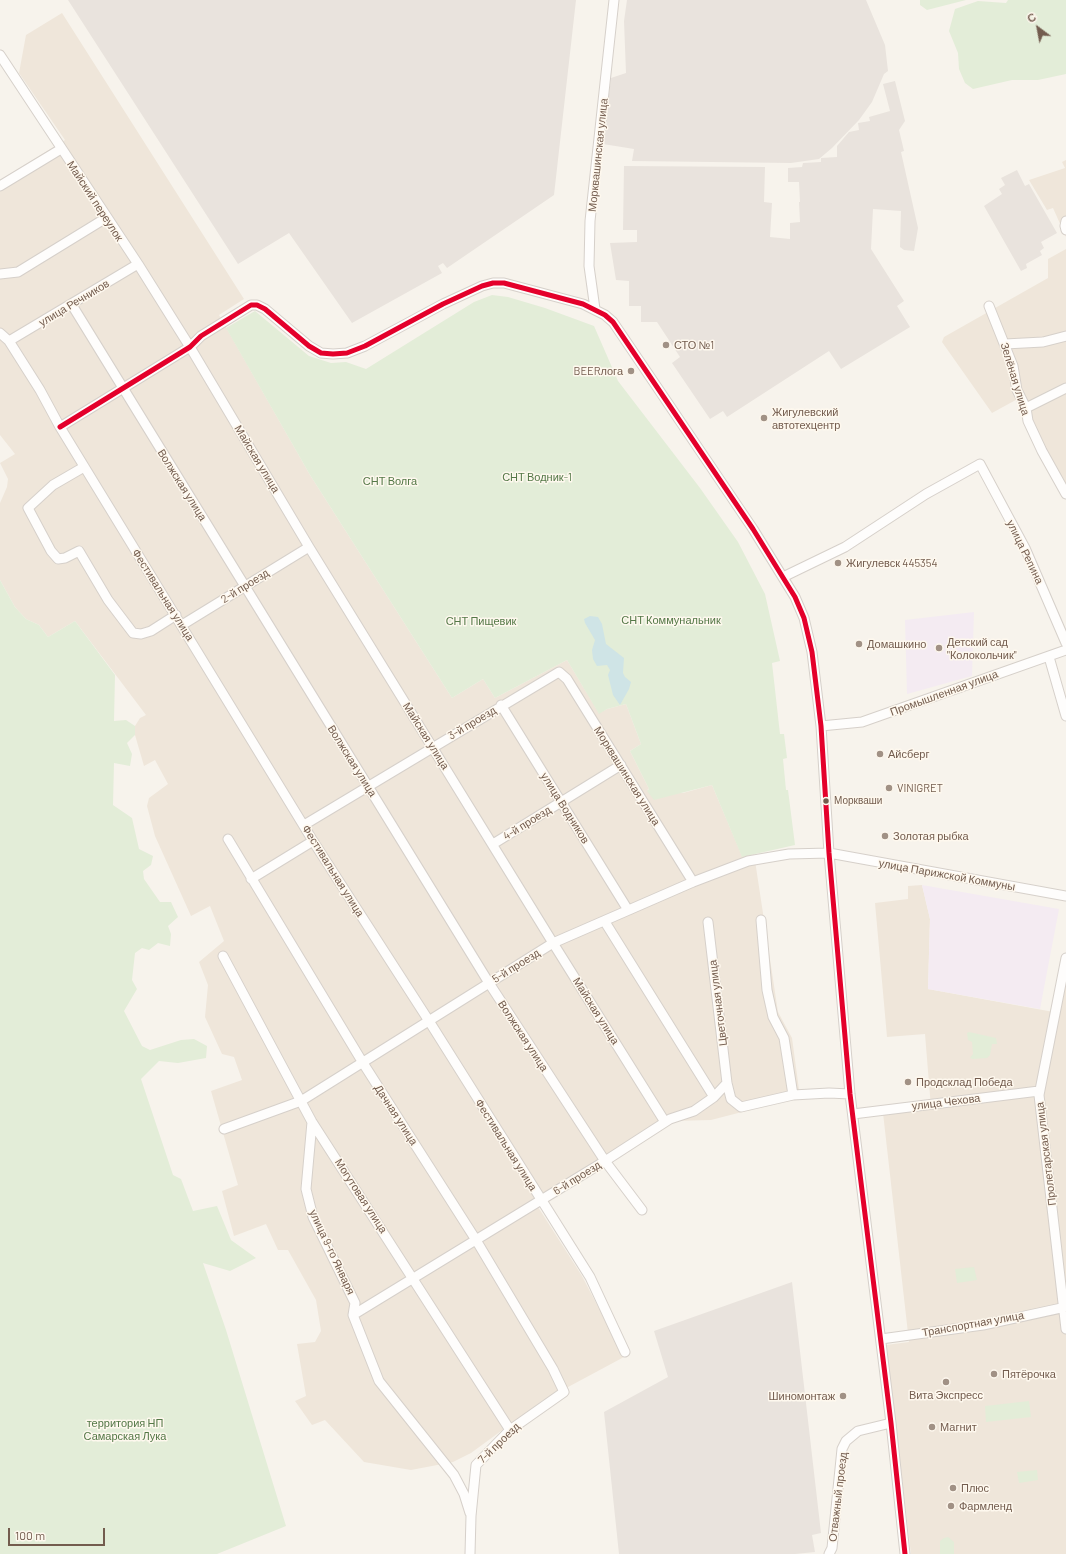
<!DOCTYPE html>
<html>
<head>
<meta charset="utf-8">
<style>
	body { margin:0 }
	#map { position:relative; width:1066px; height:1554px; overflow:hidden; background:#f7f3ec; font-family:Barlow,sans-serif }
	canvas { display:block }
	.north { position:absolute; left:1018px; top:8px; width:40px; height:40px; -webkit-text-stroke:3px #fef8ee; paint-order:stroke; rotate:328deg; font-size:11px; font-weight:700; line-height:16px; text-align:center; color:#735c4e }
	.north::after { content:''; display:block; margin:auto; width:14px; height:18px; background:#735c4e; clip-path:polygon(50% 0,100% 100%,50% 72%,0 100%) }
	.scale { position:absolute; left:8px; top:1528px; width:97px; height:18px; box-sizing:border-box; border:2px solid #735c4e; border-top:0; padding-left:5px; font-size:12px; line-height:14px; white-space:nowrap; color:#735c4e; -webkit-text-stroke:3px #fef8ee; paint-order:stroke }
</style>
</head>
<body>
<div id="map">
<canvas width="1066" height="1554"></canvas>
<div class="north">С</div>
<div class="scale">100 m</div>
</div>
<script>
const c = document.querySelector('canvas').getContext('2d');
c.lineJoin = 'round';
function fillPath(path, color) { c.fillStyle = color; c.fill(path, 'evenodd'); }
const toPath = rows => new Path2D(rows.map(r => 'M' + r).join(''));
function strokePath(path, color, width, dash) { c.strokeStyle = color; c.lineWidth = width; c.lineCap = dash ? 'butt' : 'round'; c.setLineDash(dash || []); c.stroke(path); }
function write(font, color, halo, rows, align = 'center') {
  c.font = font + ' Barlow,sans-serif'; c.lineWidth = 3; c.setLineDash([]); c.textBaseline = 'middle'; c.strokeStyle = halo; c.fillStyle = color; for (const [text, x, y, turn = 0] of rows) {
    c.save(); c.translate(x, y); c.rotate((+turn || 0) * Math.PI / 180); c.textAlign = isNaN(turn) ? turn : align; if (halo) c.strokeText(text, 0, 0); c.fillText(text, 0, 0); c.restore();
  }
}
const residential = toPath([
	[62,13,244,299,219,315,310,475,452,698,483,679,495,698,567,660,599,713,607,709,626,704,641,744,630,751,649,789,647,790,683,793,712,785,742,856,754,854,778,1012,792,1038,800,1097,711,1120,673,1121,538,1207,582,1276,624,1357,542,1401,471,1453,453,1462,411,1470,364,1462,325,1420,312,1425,295,1401,306,1396,297,1344,315,1342,321,1331,316,1300,288,1250,278,1250,266,1224,234,1236,222,1191,238,1185,211,1091,242,1080,234,1057,222,1054,205,1017,208,985,199,962,224,941,210,906,191,916,155,836,147,806,149,798,168,784,155,760,144,766,135,735,135,726,140,718,146,715,75,621,48,637,39,625,26,619,15,607,0,580,0,503,7,487,8,479,0,463,15,454,0,435,0,180,65,140,19,73,26,35],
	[1066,160,1066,237,1053,208,1047,210,1029,180,1065,168,1062,162],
	[1066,249,1066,486,1034,426,1023,396,992,413,942,342,944,337,1048,278,1048,259],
	[922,885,930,919,928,989,1059,1013,1066,969,1066,1554,911,1554,886,1345,909,1342,883,1113,931,1108,925,1034,887,1037,875,903,908,899,908,886]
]);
const industrial = toPath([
	[68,0,576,0,554,195,447,268,443,263,438,266,442,273,352,323,289,233,238,264],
	[627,0,866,0,885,45,888,71,884,74,872,102,859,120,832,148,819,159,791,163,632,161,634,149,603,144,611,78,626,73,624,21],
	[895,81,905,121,899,130,904,151,901,152,918,228,914,251,904,250,900,247,901,211,873,209,871,249,904,301,897,306,910,327,841,369,829,351,727,417,723,411,710,419,672,363,680,357,657,322,641,322,641,306,629,306,629,281,616,280,610,243,637,242,637,230,623,230,624,166,765,167,764,202,772,203,770,237,790,239,790,223,800,222,799,202,800,202,799,182,788,182,788,168,802,167,803,163,821,162,821,158,837,157,837,146,849,132,859,130,858,123,870,121,869,117,890,111,883,84],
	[1017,170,1025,186,1029,184,1057,233,1041,242,1044,248,1040,251,1042,255,1026,264,1027,268,1021,271,984,206,1002,194,999,189,1005,185,1001,178],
	[792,1282,821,1533,812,1535,815,1552,795,1554,619,1554,604,1412,668,1377,654,1331]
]);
const education = toPath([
	[974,612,972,676,907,694,905,620],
	[922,885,1059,909,1040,1009,928,989,930,919]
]);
const green = toPath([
	[920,0,966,0,927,10,920,5],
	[1008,0,1066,0,1066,74,1038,80,1012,80,973,89,965,83,959,69,958,53,949,31,955,9,978,1,1006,3],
	[492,295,508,297,545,308,594,326,618,381,700,488,738,542,765,594,780,661,772,663,780,734,784,734,787,758,783,759,786,790,788,790,795,845,742,857,712,785,654,800,647,791,649,789,630,751,641,744,626,704,607,709,599,714,567,660,495,698,483,679,452,698,310,475,226,328,255,311,309,356,331,363,346,362,366,369,474,302],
	[0,580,15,607,26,619,39,625,48,637,75,621,115,675,114,721,126,720,135,726,135,735,127,743,132,754,130,766,114,763,113,805,132,818,139,849,153,856,151,865,143,871,144,879,160,902,171,902,178,917,168,926,171,934,170,946,158,943,149,950,142,948,135,953,132,980,137,989,124,1011,142,1046,150,1050,181,1040,194,1039,207,1046,206,1058,178,1063,159,1061,141,1079,173,1175,181,1179,193,1211,217,1206,231,1240,256,1258,230,1271,203,1263,226,1330,286,1526,217,1554,0,1554],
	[969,1032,996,1038,997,1044,992,1044,990,1055,987,1058,973,1059,970,1058,973,1054,972,1042,968,1040,967,1033],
	[974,1267,977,1280,957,1283,955,1269],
	[1029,1401,1031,1417,986,1422,985,1406],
	[1037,1470,1038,1480,1019,1483,1017,1472],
	[948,1537,954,1542,954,1554,940,1554,940,1541,944,1538]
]);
const water = toPath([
	[590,616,598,617,602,624,606,644,624,658,623,673,625,677,631,682,629,689,620,705,613,695,608,675,610,670,607,665,597,666,593,659,592,650,595,640,585,623,584,619]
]);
const minor = toPath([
	[0,55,138,264,190,347,309,547,553,943,665,1122],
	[0,186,61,149],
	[1066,221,1065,226,1066,230],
	[0,274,18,272,106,218],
	[72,305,489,983,605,1161,642,1210],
	[989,306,1013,366,1017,390,1026,408,1028,421,1042,451,1066,494],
	[595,309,589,266,590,221,614,0],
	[0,333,9,341,40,390,60,427,313,841,429,1021,590,1277,625,1352],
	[9,341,138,264],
	[1005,344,1043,342,1066,336],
	[1026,408,1066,388],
	[60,427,190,347,201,336,251,305,257,305,265,309,309,346,321,353,333,354,347,353,365,346,443,304,482,286,493,283,504,283,583,304,605,315,613,322,753,529,795,597,804,618,812,652,821,726,829,853,850,1094,891,1423,905,1554],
	[84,467,53,485,28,508,51,551,58,559,65,558,79,551,108,600,133,633,141,634,151,631,176,615],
	[783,577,845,547,926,494,980,464,1025,548,1066,643],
	[182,625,309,547],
	[1049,657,1066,716],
	[501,705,628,910],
	[821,726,862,722,1066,650],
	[304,825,559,672,567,679,693,882],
	[228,839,363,1063,476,1240,553,1369,564,1392,510,1430,476,1465,471,1516,470,1554],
	[493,844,621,765],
	[251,879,313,841],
	[761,920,767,990,773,1017,784,1038,793,1095],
	[605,922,714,1097],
	[708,922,727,1083,731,1099,741,1107,793,1095,829,1093,850,1094],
	[223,956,312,1122,510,1430],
	[1066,958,1039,1095,1066,1329],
	[853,1114,1039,1091],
	[312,1122,306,1189,313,1217,355,1303,353,1315,379,1381,454,1475,464,1494,470,1513],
	[224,1129,301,1101,553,943,693,882,748,861,789,854,829,853,1066,896],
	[353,1315,605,1161,670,1119,694,1111,714,1097,727,1083],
	[881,1339,983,1325,1066,1307],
	[829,1554,832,1548,842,1449,846,1441,858,1431,891,1423]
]);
const bus1 = toPath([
	[60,427,190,347,201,336,251,305,257,305,265,309,309,346,321,353,333,354,347,353,365,346,443,304,482,286,493,283,504,283,583,304,605,315,613,322,753,529,795,597,804,618,812,652,821,726,829,853,850,1094,891,1423,905,1554]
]);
const markers = [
	[666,345,4,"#a19185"],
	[631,371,4,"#a19185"],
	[764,418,4,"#a19185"],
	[838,563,4,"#a19185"],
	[859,644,4,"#a19185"],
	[939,648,4,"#a19185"],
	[880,754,4,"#a19185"],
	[889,788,4,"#a19185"],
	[826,801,3.5,"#735c4e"],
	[885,836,4,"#a19185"],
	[908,1082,4,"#a19185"],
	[994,1374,4,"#a19185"],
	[946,1382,4,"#a19185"],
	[843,1396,4,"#a19185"],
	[932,1427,4,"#a19185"],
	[953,1488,4,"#a19185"],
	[951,1506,4,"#a19185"]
];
const busNames = [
	["Моркваши",834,801]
];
const streetNames = [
	["Морквашинская улица",598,155,-84],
	["Майский переулок",95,201,57],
	["улица Речников",74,303,-31],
	["Зелёная улица",1015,379,73],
	["Майская улица",257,459,59],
	["Волжская улица",182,485,58],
	["улица Репина",1025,552,64],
	["2-й проезд",245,586,-32],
	["Фестивальная улица",163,595,58],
	["Промышленная улица",944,693,-20],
	["3-й проезд",472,723,-31],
	["Майская улица",426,736,58],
	["Волжская улица",352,761,58],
	["Морквашинская улица",627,776,58],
	["улица Водников",565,808,58],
	["4-й проезд",527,823,-32],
	["Фестивальная улица",333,871,58],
	["улица Парижской Коммуны",947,875,10],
	["5-й проезд",516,966,-32],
	["Цветочная улица",718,1003,-97],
	["Майская улица",596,1011,58],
	["Волжская улица",523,1036,57],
	["улица Чехова",946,1102,-7],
	["Дачная улица",396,1115,57],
	["Фестивальная улица",506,1145,58],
	["Пролетарская улица",1046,1154,-97],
	["6-й проезд",577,1178,-32],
	["Могутовая улица",361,1196,57],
	["улица 9-го Января",332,1252,65],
	["Транспортная улица",973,1324,-10],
	["7-й проезд",499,1443,-44],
	["Отважный проезд",838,1497,-83]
];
const poiNames = [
	["СТО №1",674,345],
	["BEERлога",623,371,"right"],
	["Жигулевский",772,412],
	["автотехцентр",772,425],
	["Жигулевск 445354",846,563],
	["Детский сад",947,642],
	["\"Колокольчик\"",947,655],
	["Домашкино",867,644],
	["Айсберг",888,754],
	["VINIGRET",897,788],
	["Золотая рыбка",893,836],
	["Продсклад Победа",916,1082],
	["Пятёрочка",1002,1374],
	["Вита Экспресс",946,1395,"center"],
	["Шиномонтаж",835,1396,"right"],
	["Магнит",940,1427],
	["Плюс",961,1488],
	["Фармленд",959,1506]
];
const parkNames = [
	["СНТ Водник-1",537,477],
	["СНТ Волга",390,481],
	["СНТ Коммунальник",671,620],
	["СНТ Пищевик",481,621],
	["территория НП",125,1423],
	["Самарская Лука",125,1436]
];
fillPath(residential, '#efe6da');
fillPath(industrial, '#e9e3dd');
fillPath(education, '#f4ebf2');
fillPath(green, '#e3edd8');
fillPath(water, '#cfe4e6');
strokePath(minor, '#d6d0ca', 11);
strokePath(minor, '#fefdfc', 9);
strokePath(bus1, '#e4002b', 5);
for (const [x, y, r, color] of markers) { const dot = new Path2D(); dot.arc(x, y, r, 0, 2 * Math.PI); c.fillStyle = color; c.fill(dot); strokePath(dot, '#fef8ee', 1.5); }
write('10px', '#735c4e', '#fef8ee', busNames, 'left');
write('11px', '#735c4e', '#fef8ee', streetNames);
write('11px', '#735c4e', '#fef8ee', poiNames, 'left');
write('11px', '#547847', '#fef8ee', parkNames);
</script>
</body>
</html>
